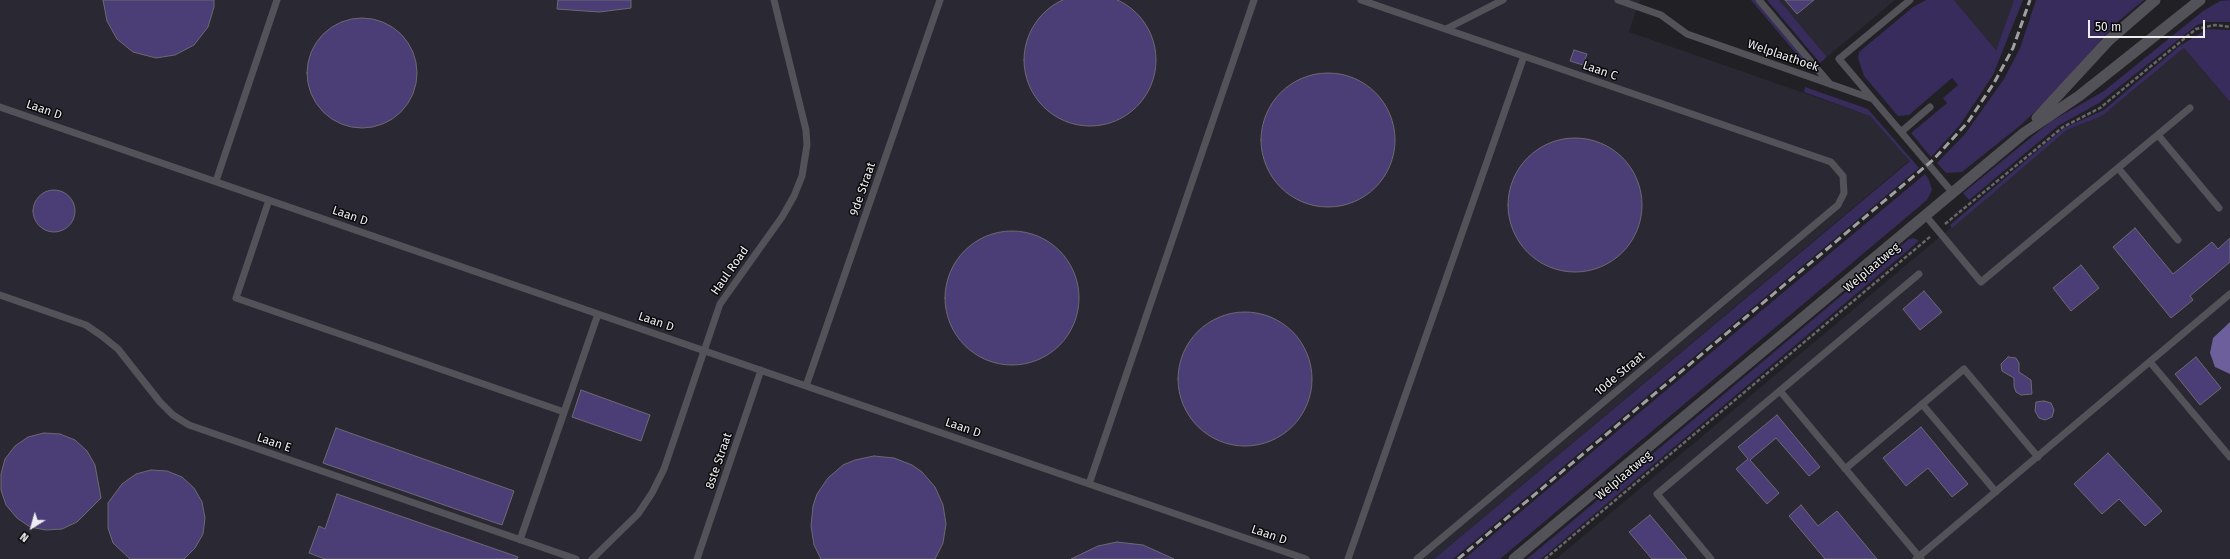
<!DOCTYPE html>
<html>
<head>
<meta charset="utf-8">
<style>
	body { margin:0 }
	#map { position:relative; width:2230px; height:559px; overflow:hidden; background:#212025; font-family:"Fira Sans",sans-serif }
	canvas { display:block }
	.north { position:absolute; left:12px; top:507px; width:40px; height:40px; -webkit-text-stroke:3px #0a0a0c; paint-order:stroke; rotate:217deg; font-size:11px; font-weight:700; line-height:16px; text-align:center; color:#eeeef1 }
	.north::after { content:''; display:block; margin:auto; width:14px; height:18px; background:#eeeef1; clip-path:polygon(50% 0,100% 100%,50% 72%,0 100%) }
	.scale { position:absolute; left:2088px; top:20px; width:117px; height:18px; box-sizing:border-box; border:2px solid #eeeef1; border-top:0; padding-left:5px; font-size:12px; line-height:14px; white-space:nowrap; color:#eeeef1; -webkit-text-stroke:3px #0a0a0c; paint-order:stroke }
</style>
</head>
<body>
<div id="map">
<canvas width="2230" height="559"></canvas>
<div class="north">N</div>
<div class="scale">50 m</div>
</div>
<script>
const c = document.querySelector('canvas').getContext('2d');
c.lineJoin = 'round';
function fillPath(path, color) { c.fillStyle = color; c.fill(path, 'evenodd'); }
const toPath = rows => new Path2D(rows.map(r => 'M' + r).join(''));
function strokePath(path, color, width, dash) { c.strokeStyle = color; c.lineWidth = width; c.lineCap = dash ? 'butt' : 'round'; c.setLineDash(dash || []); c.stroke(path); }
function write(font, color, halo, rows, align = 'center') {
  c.font = font + ' "Fira Sans",sans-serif'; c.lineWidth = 3; c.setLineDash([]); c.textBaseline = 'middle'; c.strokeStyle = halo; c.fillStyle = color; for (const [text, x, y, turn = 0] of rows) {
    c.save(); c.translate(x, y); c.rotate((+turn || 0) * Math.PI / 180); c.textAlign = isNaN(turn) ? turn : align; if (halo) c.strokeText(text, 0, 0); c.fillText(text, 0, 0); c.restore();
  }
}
const built = toPath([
	[0,0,1640,0,1629,32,1870,116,1910,160,1434,559,0,559],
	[1779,0,1895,0,1827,57],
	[1954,0,2014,0,1996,50],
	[2184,48,2230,102,2230,559,1556,559,2067,130,2102,116]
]);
const green = toPath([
	[1751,0,1755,0,1813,68,1810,70],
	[1767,0,1779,0,1827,57,1820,63],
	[1926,0,1954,0,1996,50,2014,0,2023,0,1993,75,1960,125,1931,157,1911,133,1947,103,1943,98,1958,85,1952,78,1909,115,1898,116,1864,76,1858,58,1859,52,1913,7],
	[2036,0,2144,0,2115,24,2061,86,2022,124,1962,172,1946,173,1937,163,1965,134,2004,79,2020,48],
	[2230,0,2230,22,2206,22,2197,25,2099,103,2058,126,1969,200,1963,193,2050,122,2104,91,2203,11,2220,1],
	[2207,29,2230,30,2230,102,2184,48,2102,116,2067,130,1952,228,1950,225,2064,128,2104,110,2178,47],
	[1805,87,1868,109,1919,168,1453,559,1434,559,1910,161,1870,116,1804,92],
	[1925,174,1929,180,1932,190,1927,200,1500,559,1464,559],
	[1914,238,1919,241,1541,559,1527,559,1909,239]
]);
const water = toPath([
	[2230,322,2230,374,2215,367,2210,353,2213,338]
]);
const building = toPath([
	'1024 60a66 66 0 1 1 132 0a66 66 0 1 1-132 0Z',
	[103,0,214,0,214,7,208,27,194,45,175,55,156,58,133,52,117,39,107,21,103,0],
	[558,0,631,0,631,8,599,12,557,9,558,0],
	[1785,0,1814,0,1797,14,1785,0],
	'307 73a55 55 0 1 1 110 0a55 55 0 1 1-110 0Z',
	[1574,50,1587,54,1583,65,1570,61,1574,50],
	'1261 140a67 67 0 1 1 134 0a67 67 0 1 1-134 0Z',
	'1508 205a67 67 0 1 1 134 0a67 67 0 1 1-134 0Z',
	'33 211a21 21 0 1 1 42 0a21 21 0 1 1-42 0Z',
	[2135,228,2173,274,2212,242,2218,249,2230,238,2230,262,2190,296,2193,300,2171,318,2113,247,2135,228],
	'945 298a67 67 0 1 1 134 0a67 67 0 1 1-134 0Z',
	[2081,265,2099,288,2071,311,2053,288,2081,265],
	[1924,291,1942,312,1920,330,1903,309,1924,291],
	'1178 379a67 67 0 1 1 134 0a67 67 0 1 1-134 0Z',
	[2008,357,2016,358,2019,363,2019,372,2031,380,2032,394,2021,395,2016,392,2014,386,2014,378,2002,371,2001,364,2008,357],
	[2196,357,2221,388,2200,405,2175,374,2196,357],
	[581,390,650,415,641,441,572,417,581,390],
	[2044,401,2051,403,2054,410,2052,417,2045,420,2039,418,2035,411,2036,402,2044,401],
	[1777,415,1820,467,1809,476,1776,438,1750,460,1779,493,1767,504,1736,469,1748,459,1738,447,1777,415],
	[1921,427,1968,484,1952,497,1928,468,1906,486,1883,458,1921,427],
	[336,428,514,491,502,525,323,463,336,428],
	[44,433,60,434,75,440,87,451,95,465,101,498,77,522,62,529,46,530,30,527,17,518,6,505,1,490,1,474,5,459,15,446,28,437,44,433],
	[2108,453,2162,511,2145,526,2119,499,2102,514,2074,484,2108,453],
	[874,456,894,458,912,465,922,472,935,487,943,505,946,524,943,543,935,559,821,559,814,545,811,526,813,506,817,494,828,478,843,465,855,460,874,456],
	[151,470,167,471,182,477,194,488,202,502,205,518,203,534,195,548,184,559,130,559,113,543,108,528,108,503,122,484,136,474,151,470],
	[337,494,518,557,517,559,325,559,309,553,319,526,325,529,337,494],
	[1801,505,1818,526,1837,511,1877,559,1825,559,1789,516,1801,505],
	[1650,515,1687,559,1652,559,1629,532,1650,515],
	[1117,542,1143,545,1174,559,1071,559,1098,546,1117,542]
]);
const path = toPath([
	[1945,224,2063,127,2100,108,2196,29,2215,25,2230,27],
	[1545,559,1931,236]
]);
const service = toPath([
	[1361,0,1831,162,1843,176,1844,193,1838,205,1417,559],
	[1618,0,1661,15,1687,34,1873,99],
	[1759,0,1830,84],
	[1910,0,1839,59,1952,192],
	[1446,29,1503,0],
	[0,107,1306,559],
	[1901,132,1930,107],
	[2158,135,2219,208],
	[2118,168,2178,240],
	[216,181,277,0],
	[269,200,236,298,564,412],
	[1925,215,1981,282,2190,108],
	[0,295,86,325,102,336,118,349,160,402,173,415,189,425,576,559],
	[2150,362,2230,457],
	[806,386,940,0],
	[1780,391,1921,559],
	[1922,404,1996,492],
	[1845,469,1964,369,2038,457],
	[1089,484,1254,0],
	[520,540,598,314],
	[592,559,638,514,652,493,664,469,720,304,782,217,794,196,802,176,807,145,806,130,774,0],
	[697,559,761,370],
	[1348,559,1524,56],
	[1711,559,1657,494,1919,274],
	[1916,559,2230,294]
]);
const tertiary = toPath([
	[2037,118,2109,40,2155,0],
	[1514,559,2024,133,2079,96,2200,0]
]);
const rail = toPath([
	[1458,559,1933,160,1968,122,1994,83,2013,48,2030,0]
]);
const streetNames = [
	["Welplaathoek",1783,56,19],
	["Laan C",1600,71,19],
	["Laan D",44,110,19],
	["9de Straat",863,189,-71],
	["Laan D",350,216,19],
	["Welplaatweg",1872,268,-40],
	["Haul Road",730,271,-55],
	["Laan D",656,322,19],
	["10de Straat",1620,374,-40],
	["Laan D",963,428,19],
	["Laan E",274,443,19],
	["8ste Straat",719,461,-71],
	["Welplaatweg",1624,476,-40],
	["Laan D",1269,535,19]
];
fillPath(built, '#2a2833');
fillPath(green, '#372c5b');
fillPath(water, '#6c5f9c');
fillPath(building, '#4b3e77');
strokePath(building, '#6b6a70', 1);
strokePath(path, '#67666b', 2.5, [4, 2]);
strokePath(service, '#535258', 7);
strokePath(tertiary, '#535258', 11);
strokePath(rail, '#a0a0a3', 3, [8, 4]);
write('12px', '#eeeef1', '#0a0a0c', streetNames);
</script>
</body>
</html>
